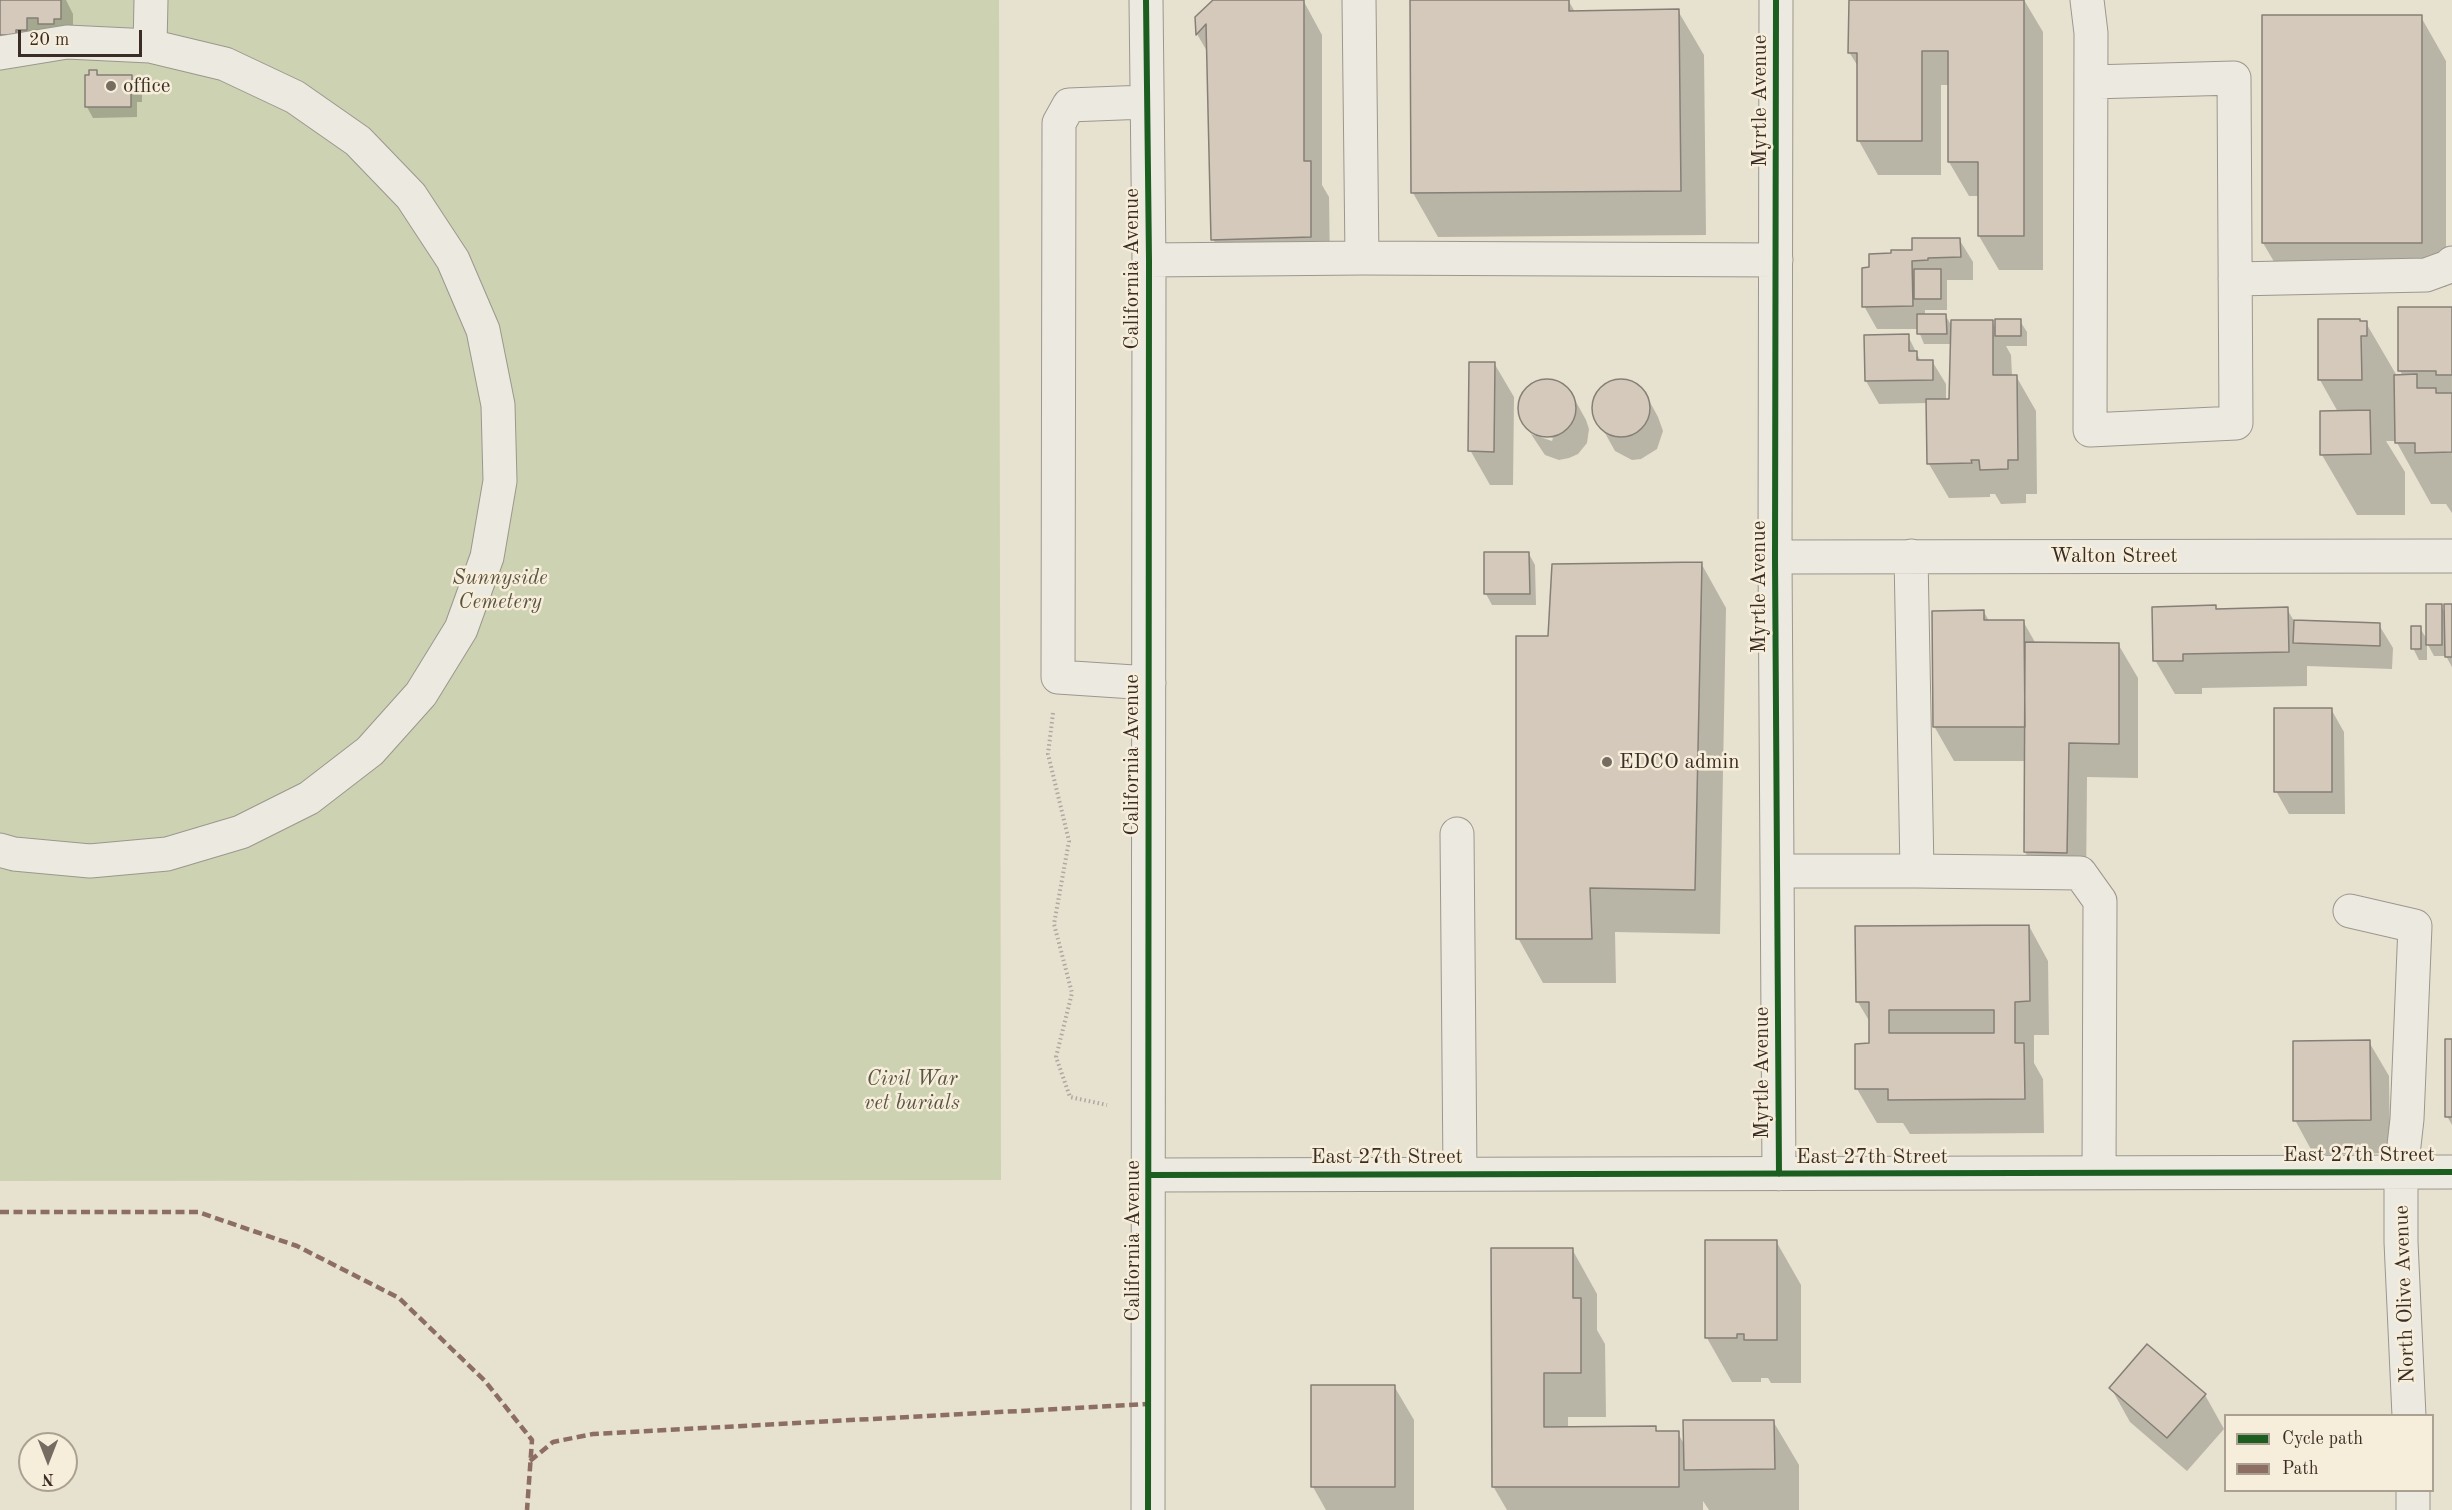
<!DOCTYPE html>
<html>
<head>
<meta charset="utf-8">
<style>
	body { margin:0 }
	#map { position:relative; width:2452px; height:1510px; overflow:hidden; background:#e7e1d0; font-family:"Old Standard TT",serif }
	canvas { display:block }
	.legend { position:absolute; left:2224px; top:1414px; width:210px; height:78px; box-sizing:border-box; background:#f6eeda; border:2px solid #aba192; margin:0; padding:8px 10px; list-style:none; font-size:18px; color:#3b2d25 }
	.legend li { display:flex; align-items:center; gap:12px; height:30px }
	.legend b { width:30px; border:2px solid #aba192 }
	.north { position:absolute; left:18px; top:1432px; width:60px; height:60px; box-sizing:border-box; background:#f6eeda; border:2px solid #aba192; border-radius:50%; rotate:180deg; font-size:16px; font-weight:700; line-height:24px; text-align:center; color:#3b2d25 }
	.north::after { content:''; display:block; margin:auto; width:21px; height:27px; background:#776c61; clip-path:polygon(50% 0,100% 100%,50% 72%,0 100%) }
	.scale { position:absolute; left:18px; top:30px; width:124px; height:27px; box-sizing:border-box; border:3px solid #3b2d25; border-top:0; padding-left:8px; font-size:18px; line-height:21px; white-space:nowrap; color:#3b2d25; -webkit-text-stroke:4px #f6eeda; paint-order:stroke }
</style>
</head>
<body>
<div id="map">
<canvas width="2452" height="1510"></canvas>
<ul class="legend">
<li><b style="height:8px;background:#1b5e20"></b>Cycle path</li>
<li><b style="height:8px;background:#8d6e63"></b>Path</li>
</ul>
<div class="north">N</div>
<div class="scale">20 m</div>
</div>
<script>
const c = document.querySelector('canvas').getContext('2d');
c.lineJoin = 'round';
function fillPath(path, color) { c.fillStyle = color; c.fill(path, 'evenodd'); }
const toPath = rows => new Path2D(rows.map(r => 'M' + r).join(''));
function strokePath(path, color, width, dash) { c.strokeStyle = color; c.lineWidth = width; c.lineCap = dash ? 'butt' : 'round'; c.setLineDash(dash || []); c.stroke(path); }
function write(font, color, halo, rows, align = 'center') {
  c.font = font + ' "Old Standard TT",serif'; c.lineWidth = 5; c.setLineDash([]); c.textBaseline = 'middle'; c.strokeStyle = halo; c.fillStyle = color; for (const [text, x, y, turn = 0] of rows) {
    c.save(); c.translate(x, y); c.rotate((+turn || 0) * Math.PI / 180); c.textAlign = isNaN(turn) ? turn : align; if (halo) c.strokeText(text, 0, 0); c.fillText(text, 0, 0); c.restore();
  }
}
const green = toPath([
	[0,0,999,0,1001,1180,0,1181]
]);
const shadow = toPath([
	[0,0,66,0,73,14,73,42,0,40],
	[1303,0,1322,35,1322,185,1329,197,1330,271,1233,273,1213,239,1208,53,1197,34,1197,18],
	[1568,0,1575,12,1678,11,1704,55,1706,235,1438,237,1413,193,1412,1],
	[1850,0,2024,0,2043,32,2043,270,1999,270,1979,236,1979,196,1969,196,1949,162,1949,85,1941,85,1941,175,1878,175,1859,141,1859,68,1849,52],
	[2421,17,2446,61,2446,287,2289,287,2263,243],
	[96,71,99,76,131,76,142,93,142,102,137,102,137,117,93,118,87,107],
	[1959,239,1973,262,1973,280,1947,280,1947,310,1925,310,1925,316,1946,316,1952,327,1992,321,1996,329,2020,321,2027,332,2027,346,2006,346,2011,355,2012,376,2016,376,2036,411,2037,494,2026,494,2026,503,2001,504,1995,494,1990,494,1990,497,1949,498,1929,464,1928,403,1879,404,1866,381,1908,336,1921,362,1932,361,1946,384,1946,401,1951,401,1952,344,1924,344,1918,329,1877,329,1864,306,1913,252],
	[2400,309,2452,309,2452,513,2446,504,2431,504,2396,441,2386,441,2405,472,2405,515,2357,515,2322,455,2338,412,2320,380,2320,321,2366,323,2397,376,2403,376,2400,371],
	[1494,363,1514,397,1513,485,1490,485,1470,450],
	[1540,381,1559,382,1570,391,1586,420,1589,429,1587,443,1578,454,1569,458,1559,460,1545,455,1531,434,1552,441,1553,438,1531,431,1531,433,1520,415,1522,396,1527,388],
	[1620,381,1629,382,1645,393,1658,417,1663,431,1657,449,1641,459,1632,460,1615,451,1595,415,1597,396,1607,385],
	[1529,554,1535,565,1536,605,1492,605,1486,594],
	[1701,563,1726,608,1720,934,1615,932,1616,983,1543,983,1518,938,1550,637],
	[2441,606,2446,614,2452,606,2452,667,2446,656,2434,656,2427,643,2427,660,2419,660,2413,648,2420,628,2428,641],
	[2215,607,2217,610,2287,609,2294,621,2379,625,2393,648,2392,669,2307,666,2307,686,2202,688,2202,694,2175,694,2155,660],
	[1984,612,1989,621,2023,621,2036,644,2118,644,2138,678,2138,778,2087,777,2086,887,2045,886,2025,852,2026,761,1954,761,1934,726],
	[2331,709,2344,732,2345,814,2289,814,2276,791],
	[2029,926,2048,961,2049,1035,2034,1035,2034,1063,2043,1079,2044,1133,1910,1134,1903,1123,1877,1123,1857,1089,1871,1044,1871,1024,1858,1002],
	[2452,1040,2452,1125,2447,1116],
	[2369,1042,2389,1076,2390,1153,2314,1155,2295,1120],
	[1776,1241,1801,1285,1801,1383,1771,1383,1768,1378,1761,1378,1761,1382,1732,1382,1707,1338],
	[1572,1249,1597,1294,1597,1330,1605,1344,1606,1417,1568,1417,1568,1428,1655,1427,1658,1433,1678,1433,1685,1446,1773,1421,1799,1465,1799,1510,1709,1510,1703,1501,1703,1510,1507,1510,1493,1486],
	[1394,1386,1414,1420,1414,1510,1326,1510,1313,1487],
	[2111,1388,2205,1395,2224,1429,2187,1471,2130,1422]
]);
const building = toPath([
	[0,0,61,0,61,19,54,19,54,24,38,24,38,18,27,18,27,30,16,30,16,35,0,35,0,0],
	[1213,0,1304,0,1304,161,1311,161,1311,237,1211,240,1206,24,1196,35,1195,17,1213,0],
	[1410,0,1569,0,1569,11,1679,9,1681,191,1411,193,1410,0],
	[1849,0,2024,0,2024,236,1978,236,1978,162,1948,162,1948,51,1922,51,1922,141,1857,141,1857,53,1848,53,1849,0],
	[2262,15,2422,15,2422,243,2262,243,2262,15],
	[89,70,97,70,97,75,132,75,132,80,136,80,136,91,131,91,131,107,85,107,85,75,89,75,89,70],
	[1912,238,1960,238,1961,257,1928,258,1928,260,1912,261,1913,306,1862,307,1862,268,1869,267,1869,254,1891,253,1891,250,1912,250,1912,238],
	[1914,269,1941,269,1941,299,1914,299,1914,269],
	[2398,307,2452,307,2452,375,2436,375,2436,371,2398,371,2398,307],
	[1917,314,1946,314,1947,334,1917,334,1917,314],
	[1995,319,2021,319,2021,336,1995,336,1995,319],
	[2318,319,2360,319,2360,321,2367,321,2367,336,2361,336,2362,380,2318,380,2318,319],
	[1951,320,1993,320,1993,375,2017,375,2018,460,2008,460,2008,469,1980,470,1979,460,1971,460,1972,463,1927,464,1926,399,1949,399,1951,320],
	[1909,334,1909,351,1917,351,1917,360,1933,360,1933,380,1865,381,1864,335,1909,334],
	[1469,362,1495,362,1494,452,1468,451,1469,362],
	[2417,374,2417,388,2436,388,2436,393,2452,393,2452,452,2415,453,2415,443,2395,443,2394,375,2417,374],
	'1518 408a29 29 0 1 1 58 0a29 29 0 1 1-58 0Z',
	'1592 408a29 29 0 1 1 58 0a29 29 0 1 1-58 0Z',
	[2370,410,2371,454,2320,455,2320,411,2370,410],
	[1484,552,1529,552,1530,594,1484,594,1484,552],
	[1702,562,1695,890,1590,888,1592,939,1516,939,1516,636,1548,636,1552,564,1702,562],
	[2426,604,2442,604,2442,645,2426,645,2426,604],
	[2444,604,2452,604,2452,657,2445,657,2444,604],
	[2216,605,2216,609,2288,607,2289,652,2183,654,2183,661,2153,661,2152,607,2216,605],
	[1984,610,1984,620,2024,620,2025,727,1933,727,1932,611,1984,610],
	[2294,620,2380,623,2380,646,2293,643,2294,620],
	[2411,626,2421,626,2421,649,2411,649,2411,626],
	[2025,642,2119,643,2119,744,2069,743,2067,853,2024,852,2025,642],
	[2274,708,2332,708,2332,792,2274,792,2274,708],
	[2029,925,2030,1001,2015,1002,2015,1043,2024,1043,2025,1099,1888,1100,1888,1089,1855,1089,1855,1044,1869,1043,1869,1002,1856,1002,1855,926,2029,925],
	[1889,1010,1994,1010,1994,1033,1889,1033,1889,1010],
	[2445,1039,2452,1039,2452,1117,2445,1117,2445,1039],
	[2370,1040,2371,1120,2293,1121,2293,1041,2370,1040],
	[1705,1240,1777,1240,1777,1340,1744,1340,1744,1334,1737,1334,1737,1338,1705,1338,1705,1240],
	[1491,1248,1573,1248,1573,1298,1581,1298,1581,1373,1544,1373,1544,1427,1656,1426,1656,1431,1679,1431,1679,1487,1492,1487,1491,1248],
	[2147,1344,2206,1394,2167,1438,2109,1388,2147,1344],
	[1311,1385,1395,1385,1395,1487,1311,1487,1311,1385],
	[1683,1420,1774,1420,1775,1469,1684,1470,1683,1420]
]);
const path = toPath([
	[1053,713,1048,754,1069,841,1054,924,1072,993,1056,1057,1070,1097,1107,1105]
]);
const minor = toPath([
	[1146,0,1149,260,1148,1510],
	[1359,0,1362,258],
	[1776,0,1775,557,1779,1174],
	[2087,0,2091,33,2090,430,2236,423,2234,78,2091,82],
	[150,46,151,0],
	[0,53,67,42,150,46,225,64,295,97,358,141,411,196,453,260,483,330,498,405,500,481,487,557,461,629,421,694,370,751,309,798,241,832,167,854,90,861,14,854,0,850],
	[1146,102,1069,105,1059,123,1058,677,1149,683],
	[1149,260,1362,258,1776,260],
	[2235,279,2426,275,2448,267,2452,263],
	[1775,557,2452,556],
	[1457,834,1460,1173],
	[1777,871,1917,871,1911,556],
	[1917,871,2080,873,2100,901,2099,1171],
	[2350,911,2415,926,2407,1119,2401,1172,2401,1242,2409,1416],
	[1149,1175,2452,1172],
	[2413,1490,2413,1510]
]);
const quiet = toPath([
	[0,1212,198,1212,297,1246,399,1298,485,1381,532,1440,527,1510],
	[530,1461,553,1442,593,1434,1149,1404]
]);
const cycleway = toPath([
	[1146,0,1149,260,1148,1510],
	[1776,0,1775,557,1779,1174],
	[1149,1175,2452,1172]
]);
const markers = [
	[111,86,6,"#776c61"],
	[1607,762,6,"#776c61"]
];
const poiNames = [
	["office",123,86],
	["EDCO admin",1619,762]
];
const streetNames = [
	["Myrtle Avenue",1760,101,-90],
	["California Avenue",1132,269,-90],
	["Walton Street",2114,556],
	["Myrtle Avenue",1759,587,-90],
	["California Avenue",1132,755,-90],
	["Myrtle Avenue",1762,1073,-90],
	["East 27th Street",2359,1155],
	["East 27th Street",1387,1157],
	["East 27th Street",1872,1157],
	["California Avenue",1133,1241,-90],
	["North Olive Avenue",2405,1294,-92]
];
const parkNames = [
	["Sunnyside",500,578],
	["Cemetery",500,602],
	["Civil War",912,1079],
	["vet burials",912,1103]
];
fillPath(green, '#ccd2b2');
fillPath(shadow, '#0003');
fillPath(building, '#d5c9bb');
strokePath(building, '#857f76', 1.5);
strokePath(minor, '#9c978d', 35);
strokePath(path, '#ada9a2', 4, [1.5, 3]);
strokePath(minor, '#ece9e0', 33);
strokePath(quiet, '#8d6e63', 4.5, [9, 4.5]);
strokePath(cycleway, '#1b5e20', 6);
for (const [x, y, r, color] of markers) { const dot = new Path2D(); dot.arc(x, y, r, 0, 2 * Math.PI); c.fillStyle = color; c.fill(dot); strokePath(dot, '#f6eeda', 2); }
write('21px', '#3b2d25', '#f6eeda', poiNames, 'left');
write('21px', '#3b2d25', '#f6eeda', streetNames);
write('italic 21px', '#5a5342', '#f6eeda', parkNames);
</script>
</body>
</html>
